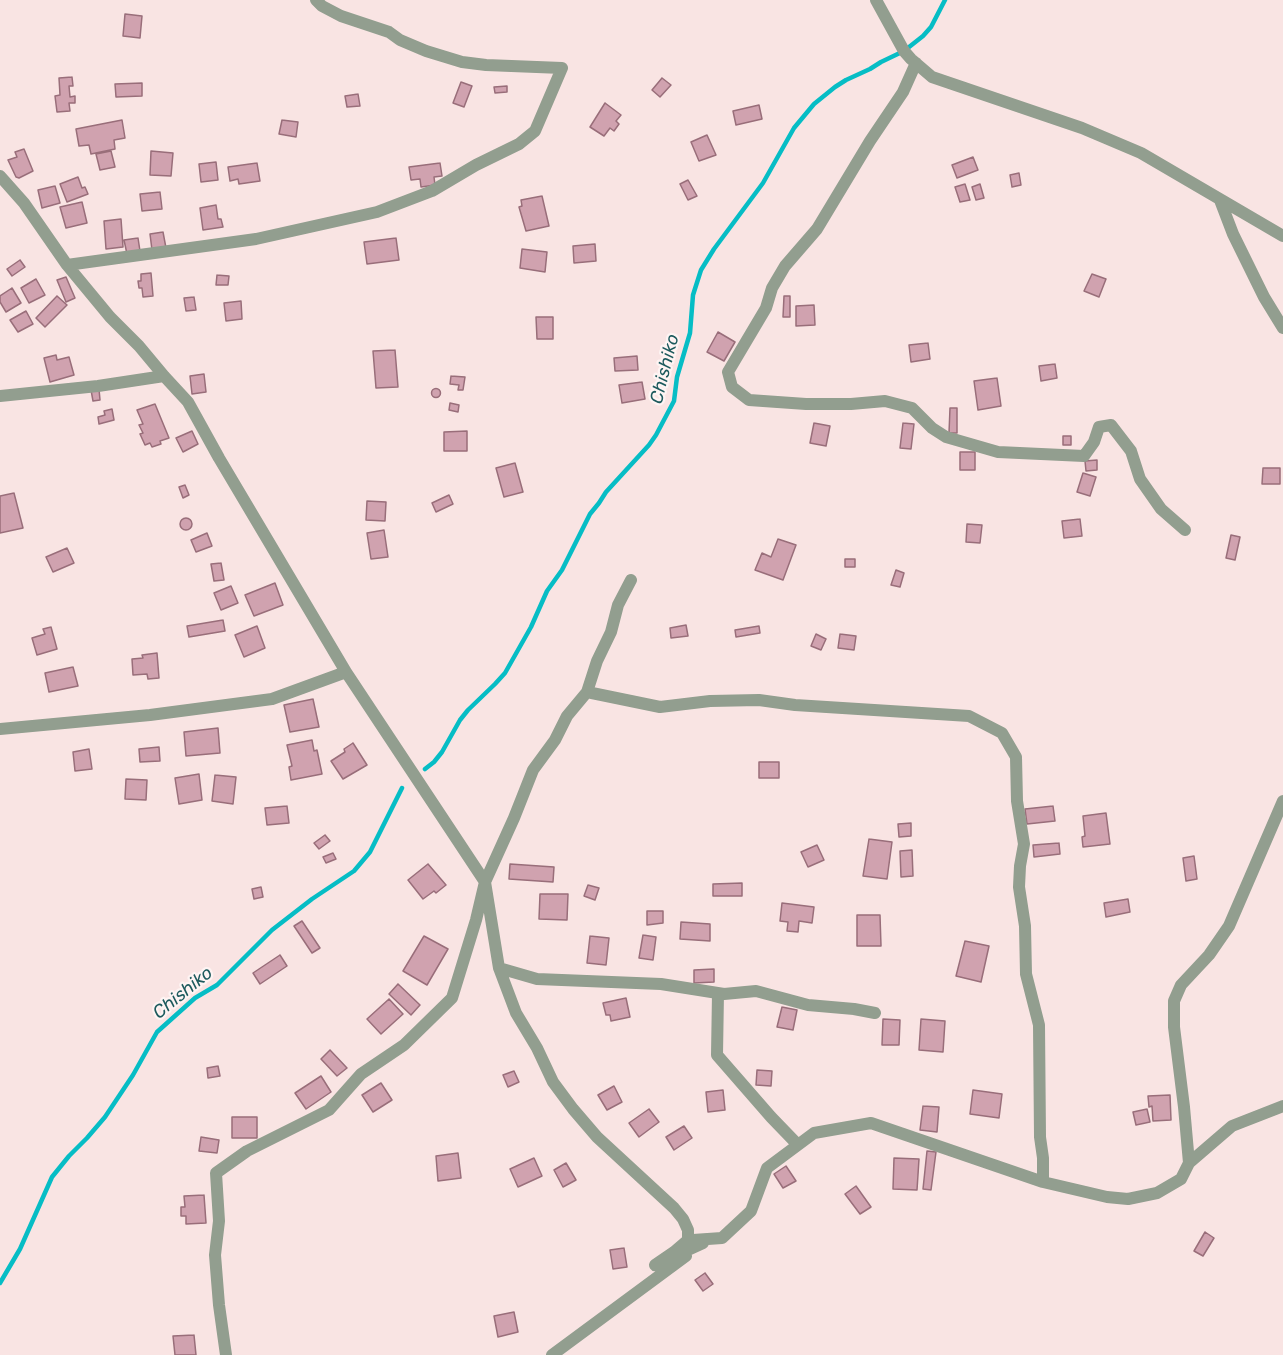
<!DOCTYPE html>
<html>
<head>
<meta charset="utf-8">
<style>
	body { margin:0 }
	canvas { display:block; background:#f9e4e3 }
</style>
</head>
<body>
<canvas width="1283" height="1355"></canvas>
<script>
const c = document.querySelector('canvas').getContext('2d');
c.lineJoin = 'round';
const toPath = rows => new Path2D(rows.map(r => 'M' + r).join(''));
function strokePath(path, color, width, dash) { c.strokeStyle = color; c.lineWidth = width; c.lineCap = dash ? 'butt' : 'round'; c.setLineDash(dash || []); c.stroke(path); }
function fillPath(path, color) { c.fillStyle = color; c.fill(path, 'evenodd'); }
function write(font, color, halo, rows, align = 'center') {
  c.font = font + ' Rubik,sans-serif'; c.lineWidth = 4.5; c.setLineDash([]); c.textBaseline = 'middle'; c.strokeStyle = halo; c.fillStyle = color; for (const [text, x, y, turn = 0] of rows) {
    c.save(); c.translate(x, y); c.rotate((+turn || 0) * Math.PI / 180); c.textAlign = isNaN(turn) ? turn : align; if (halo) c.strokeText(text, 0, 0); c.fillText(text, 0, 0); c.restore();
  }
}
const stream = toPath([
	[425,769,434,762,442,752,460,720,468,710,495,684,505,673,531,627,547,591,562,570,590,514,599,503,606,492,649,445,656,435,674,401,677,377,690,333,693,295,701,270,714,249,763,183,794,128,814,104,835,87,846,80,870,69,881,62,904,51,923,36,931,27,945,0],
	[0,1283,20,1249,52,1177,69,1156,87,1138,105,1117,133,1075,157,1032,195,998,217,985,272,930,312,899,354,871,370,852,402,788]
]);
const building = toPath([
	[125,14,142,16,140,38,123,36,125,14],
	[72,77,73,86,69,86,70,97,75,96,75,103,69,103,70,111,57,112,55,96,60,95,59,78,72,77],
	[662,78,671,85,660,97,652,90,662,78],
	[461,82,472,86,464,107,453,103,461,82],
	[142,83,142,96,116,97,115,84,142,83],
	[507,86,507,92,495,93,494,87,507,86],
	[358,94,360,106,347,107,345,96,358,94],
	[605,103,621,115,616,121,619,124,614,131,610,128,604,136,590,127,605,103],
	[759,105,762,119,736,125,733,111,759,105],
	[122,120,125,138,114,140,115,149,91,154,89,145,79,146,76,129,122,120],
	[282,120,298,122,296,137,279,134,282,120],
	[707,135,716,155,699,161,691,142,707,135],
	[24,149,33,171,19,178,16,177,8,160,17,157,15,152,24,149],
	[111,151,115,167,100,170,96,154,111,151],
	[151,151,173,153,171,176,150,175,151,151],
	[973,157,978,170,957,178,952,165,973,157],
	[216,162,218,180,201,182,199,164,216,162],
	[257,163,260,181,239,184,238,179,230,181,228,167,257,163],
	[440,163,442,176,434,177,435,185,421,187,420,179,411,180,409,167,440,163],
	[1019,173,1021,185,1012,187,1010,175,1019,173],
	[78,177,82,188,85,187,88,194,67,202,60,184,78,177],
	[688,180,697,196,688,200,680,184,688,180],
	[965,184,970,200,960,202,955,187,965,184],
	[980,184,984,198,976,200,972,187,980,184],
	[55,186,60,203,42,208,38,190,55,186],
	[160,192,162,209,142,211,140,194,160,192],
	[542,196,549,226,526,231,519,207,522,206,521,200,542,196],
	[82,202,87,223,66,228,60,207,82,202],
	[216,205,218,219,221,219,223,227,203,230,200,208,216,205],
	[121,219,123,247,106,249,104,221,121,219],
	[163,232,166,248,152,250,150,234,163,232],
	[138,238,140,251,127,254,124,240,138,238],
	[396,238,399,260,367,264,364,242,396,238],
	[595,244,596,261,574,263,573,246,595,244],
	[522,249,547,252,545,272,520,268,522,249],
	[20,260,25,267,12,276,7,269,20,260],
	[151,273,153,296,143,297,142,288,139,288,138,281,141,281,141,274,151,273],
	[1092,274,1106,279,1099,297,1084,291,1092,274],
	[217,275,229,276,228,285,216,285,217,275],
	[66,277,75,298,66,302,57,280,66,277],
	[36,279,45,295,29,303,21,288,36,279],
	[12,288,21,303,6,312,0,302,0,296,12,288],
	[57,296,67,305,45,327,36,318,57,296],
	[784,296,790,296,790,317,783,317,784,296],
	[194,297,196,310,186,311,184,298,194,297],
	[241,301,242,319,226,321,224,303,241,301],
	[814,305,815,325,796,326,796,306,814,305],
	[26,311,33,324,18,332,10,320,26,311],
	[536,317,553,317,553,339,537,339,536,317],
	[718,332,735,342,724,361,707,352,718,332],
	[928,343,930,359,911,362,909,345,928,343],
	[395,350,398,387,376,388,373,351,395,350],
	[56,355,57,360,69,357,74,375,50,382,44,358,56,355],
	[637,356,638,370,615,371,614,358,637,356],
	[1055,364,1057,378,1041,381,1039,366,1055,364],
	[204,374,206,392,192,394,190,376,204,374],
	[451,376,465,377,463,390,458,390,459,385,450,384,451,376],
	[997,378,1001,406,978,410,974,381,997,378],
	[642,382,645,399,622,403,619,385,642,382],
	'431.5 393a4.5 4.5 0 1 1 9 0a4.5 4.5 0 1 1-9 0Z',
	[99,389,100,400,93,401,91,390,99,389],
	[450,403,459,405,458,412,449,410,450,403],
	[155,404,169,438,160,441,161,444,152,447,150,443,145,445,140,434,143,433,139,425,143,424,137,410,155,404],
	[950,408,957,408,957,433,949,433,950,408],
	[112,409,114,420,99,424,98,417,105,415,104,411,112,409],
	[814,423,830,426,826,446,810,443,814,423],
	[903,423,914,424,911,449,900,448,903,423],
	[192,431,198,444,183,452,176,438,192,431],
	[467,431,467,451,444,451,444,432,467,431],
	[1063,436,1071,436,1071,445,1063,445,1063,436],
	[960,452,975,452,975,470,960,470,960,452],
	[1097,460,1097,470,1086,471,1085,461,1097,460],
	[515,463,523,492,504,497,496,468,515,463],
	[1263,468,1280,468,1280,484,1262,484,1263,468],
	[1083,473,1096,477,1090,496,1077,492,1083,473],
	[185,485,189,495,183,498,179,487,185,485],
	[14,493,23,528,0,533,0,496,14,493],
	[449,495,453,504,436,512,432,503,449,495],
	[367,501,386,502,385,521,366,520,367,501],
	'180 524a6 6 0 1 1 12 0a6 6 0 1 1-12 0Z',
	[1080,519,1082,536,1064,538,1062,521,1080,519],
	[967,524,982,525,980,543,966,542,967,524],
	[384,530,388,557,371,559,367,533,384,530],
	[207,533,212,546,196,552,191,540,207,533],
	[1231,535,1240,537,1235,560,1226,558,1231,535],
	[778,539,796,545,783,580,755,570,762,553,771,557,778,539],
	[67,548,74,563,53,572,46,557,67,548],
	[845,559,855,559,855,567,845,567,845,559],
	[221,563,224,580,214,581,211,564,221,563],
	[896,570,904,573,900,587,891,585,896,570],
	[275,583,283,605,254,616,245,595,275,583],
	[231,586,238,603,221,610,214,593,231,586],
	[223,620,225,631,189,637,187,626,223,620],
	[686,625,688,636,671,638,670,628,686,625],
	[257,626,265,648,244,657,235,635,257,626],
	[759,626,760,633,736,637,735,630,759,626],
	[51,627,57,649,37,655,32,638,45,634,43,629,51,627],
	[816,634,826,639,821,650,811,646,816,634],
	[840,634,856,636,854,650,838,648,840,634],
	[157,653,159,678,148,679,147,674,133,675,132,659,143,658,142,655,157,653],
	[73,667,78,686,49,692,45,673,73,667],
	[313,699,319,727,290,732,284,705,313,699],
	[218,728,220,753,186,756,184,732,218,728],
	[312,740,314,751,317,750,322,774,291,780,289,767,292,766,287,745,312,740],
	[353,743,367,765,343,779,331,761,345,752,344,749,353,743],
	[159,747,160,761,140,762,139,749,159,747],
	[89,749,92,769,75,771,73,752,89,749],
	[759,762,779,762,779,778,759,778,759,762],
	[199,774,202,800,179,804,175,778,199,774],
	[215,775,236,777,233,804,212,801,215,775],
	[126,779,147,780,146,800,125,799,126,779],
	[287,806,289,823,267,825,265,808,287,806],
	[1053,806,1055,821,1027,824,1025,809,1053,806],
	[1106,813,1110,844,1083,847,1082,837,1085,836,1083,816,1106,813],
	[911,823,911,836,899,837,898,824,911,823],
	[325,835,330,841,319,849,314,843,325,835],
	[869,839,892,842,887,879,863,876,869,839],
	[1059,843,1060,854,1034,857,1033,845,1059,843],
	[817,845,824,860,808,867,801,852,817,845],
	[912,850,913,876,901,877,900,851,912,850],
	[333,853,336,859,326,863,323,857,333,853],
	[1194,856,1197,879,1186,881,1183,858,1194,856],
	[428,864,446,885,436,893,434,891,423,899,408,880,428,864],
	[510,864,554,867,553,882,509,879,510,864],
	[742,883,742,896,713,896,713,884,742,883],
	[588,885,599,888,595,900,584,896,588,885],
	[261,887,263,897,254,899,252,889,261,887],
	[540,894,568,894,567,920,539,919,540,894],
	[1128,899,1130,912,1106,917,1104,903,1128,899],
	[782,903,814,907,812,923,799,921,798,932,787,931,788,922,780,921,782,903],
	[647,911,663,911,663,923,647,925,647,911],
	[857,915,880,915,881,946,857,946,857,915],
	[302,921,320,948,312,953,294,926,302,921],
	[681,922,710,924,710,941,680,939,681,922],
	[643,935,656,937,653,960,639,958,643,935],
	[424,936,448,949,427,985,403,971,424,936],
	[590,936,609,938,606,965,587,963,590,936],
	[965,941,989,946,981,982,956,976,965,941],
	[280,955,287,966,260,984,253,973,280,955],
	[714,969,714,982,694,983,694,970,714,969],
	[398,984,420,1005,411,1015,389,994,398,984],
	[626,998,630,1017,611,1021,610,1015,606,1015,603,1003,626,998],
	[389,999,403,1014,381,1034,367,1019,389,999],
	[782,1007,797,1010,793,1030,777,1027,782,1007],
	[883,1019,900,1020,899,1045,882,1045,883,1019],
	[921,1019,945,1021,943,1052,919,1050,921,1019],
	[330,1050,347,1068,337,1076,321,1059,330,1050],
	[218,1066,220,1076,208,1078,207,1068,218,1066],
	[757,1070,772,1071,771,1086,756,1085,757,1070],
	[514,1071,519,1082,508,1087,503,1075,514,1071],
	[321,1076,331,1092,306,1109,295,1093,321,1076],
	[381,1083,392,1100,373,1112,362,1095,381,1083],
	[614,1086,622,1102,607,1110,598,1095,614,1086],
	[723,1090,725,1110,708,1112,706,1092,723,1090],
	[973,1090,1002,1094,999,1118,970,1114,973,1090],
	[1170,1095,1171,1120,1153,1121,1152,1106,1149,1107,1148,1096,1170,1095],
	[923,1106,939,1107,937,1132,920,1130,923,1106],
	[649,1109,659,1122,639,1137,629,1123,649,1109],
	[1147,1109,1150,1122,1136,1125,1133,1112,1147,1109],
	[232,1117,257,1117,257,1138,232,1138,232,1117],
	[684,1126,692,1138,674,1150,666,1137,684,1126],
	[201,1137,219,1140,217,1153,199,1151,201,1137],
	[927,1151,936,1152,931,1190,923,1189,927,1151],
	[458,1153,461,1178,438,1181,436,1156,458,1153],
	[534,1158,542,1176,518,1187,510,1169,534,1158],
	[894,1158,919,1159,917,1190,893,1189,894,1158],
	[566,1163,576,1180,563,1187,554,1170,566,1163],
	[786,1166,796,1181,783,1188,774,1174,786,1166],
	[856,1186,871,1207,860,1214,845,1194,856,1186],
	[204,1195,206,1223,186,1224,186,1216,181,1216,181,1207,185,1207,184,1196,204,1195],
	[1205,1232,1214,1238,1203,1256,1194,1251,1205,1232],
	[624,1248,627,1267,613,1269,610,1250,624,1248],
	[705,1273,713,1284,703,1291,695,1280,705,1273],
	[514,1312,518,1332,498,1337,494,1316,514,1312],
	[194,1335,196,1355,175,1355,173,1336,194,1335]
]);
const street = toPath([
	[876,0,904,51,911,59,932,77,1082,128,1141,153,1283,236],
	[916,63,903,92,870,141,817,229,785,266,772,288,766,308,728,372,732,387,749,400,806,404,851,404,885,401,912,408,932,428,946,437,998,452,1084,456,1094,442,1099,427,1111,425,1131,451,1140,479,1161,509,1185,530],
	[0,176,24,203,67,265,110,317,139,346,164,376,188,402,219,458,346,672,485,882,499,968,516,1013,537,1048,553,1082,573,1109,597,1137,674,1208,683,1219,688,1230,688,1240,674,1252,655,1265,703,1243],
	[1220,200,1233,234,1264,297,1283,328],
	[67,265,256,239,377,212,432,191,476,165,519,144,535,131,562,68,486,65,462,62,426,51,400,40,389,32,341,16,322,6,316,0],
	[0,396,98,386,164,376],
	[587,692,597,661,611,632,618,605,631,580],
	[0,729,150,715,272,699,346,672],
	[499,968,537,979,661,984,724,994,756,991,808,1005,854,1009,875,1013],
	[718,993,717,1055,771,1117,798,1145],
	[1189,1163,1184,1107,1174,1027,1174,1001,1181,985,1209,955,1229,926,1283,801],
	[693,1240,722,1238,751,1211,767,1168,814,1133,871,1123,1043,1182,1107,1197,1128,1199,1157,1193,1181,1179,1189,1163,1232,1126,1283,1106],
	[226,1355,219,1305,215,1255,219,1221,216,1173,247,1151,329,1110,361,1074,404,1045,452,998,476,920,485,882,514,818,533,770,555,740,567,716,587,692,660,707,710,701,759,700,795,705,969,716,1002,733,1016,757,1017,801,1024,844,1020,866,1019,887,1025,926,1026,974,1039,1025,1040,1137,1043,1158,1043,1182],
	[552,1355,686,1256]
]);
const waterNames = [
	["Chishiko",665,369,-76],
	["Chishiko",183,993,-39]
];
strokePath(stream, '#06bdc5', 4.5);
fillPath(building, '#d0a2af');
strokePath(building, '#996e7a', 1.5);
strokePath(street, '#929e8f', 12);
write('italic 18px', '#1d5a5d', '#fef4f3', waterNames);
</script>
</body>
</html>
